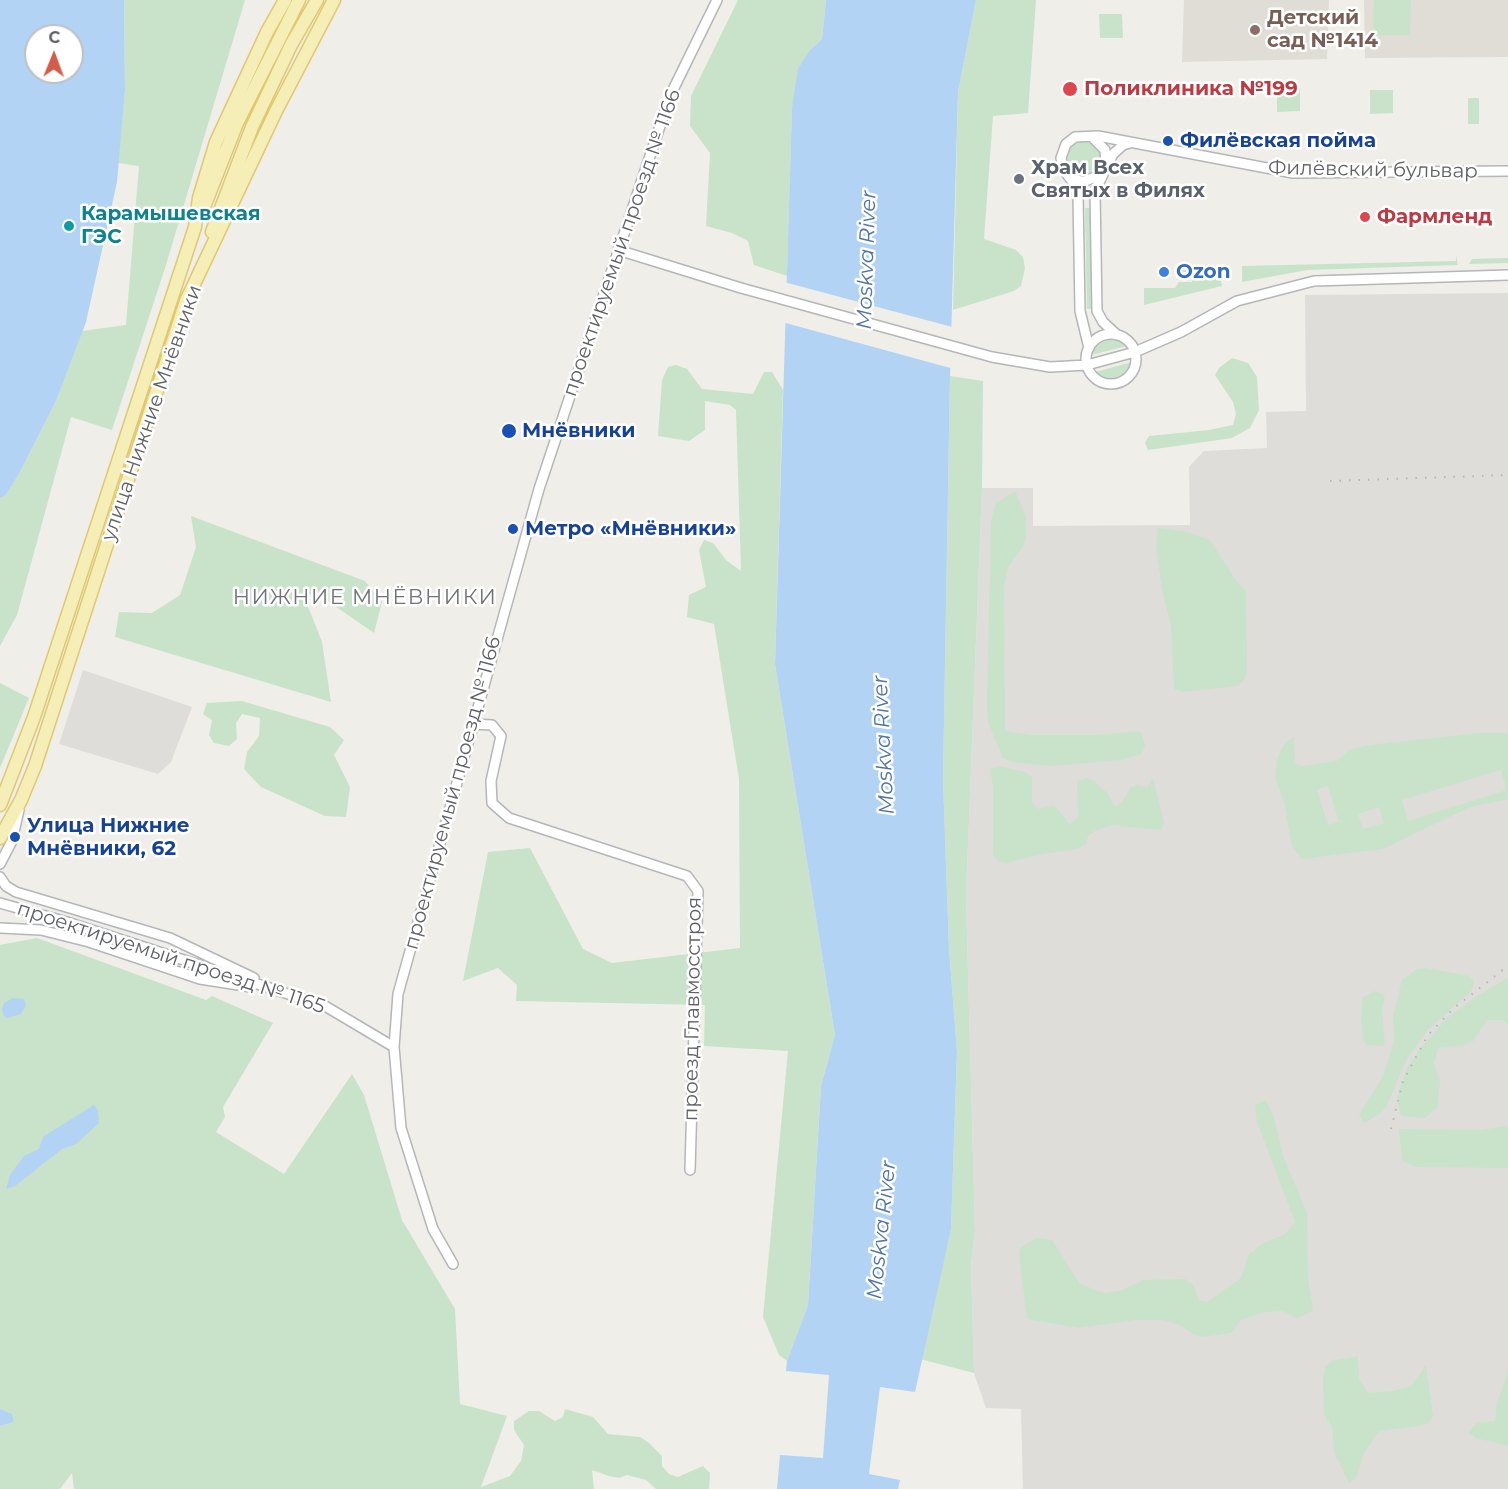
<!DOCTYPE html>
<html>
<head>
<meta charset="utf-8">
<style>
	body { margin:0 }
	#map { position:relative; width:1508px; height:1489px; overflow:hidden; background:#efeee8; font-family:Montserrat,sans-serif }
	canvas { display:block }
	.north { position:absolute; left:24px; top:24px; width:60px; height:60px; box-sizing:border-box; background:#fff; border:2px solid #bfc0c2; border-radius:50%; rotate:1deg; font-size:16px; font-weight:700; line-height:24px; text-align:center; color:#5f6166 }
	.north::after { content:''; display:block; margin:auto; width:21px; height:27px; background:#d45d49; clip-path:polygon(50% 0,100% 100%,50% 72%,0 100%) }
</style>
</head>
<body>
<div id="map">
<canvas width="1508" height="1489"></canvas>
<div class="north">С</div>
</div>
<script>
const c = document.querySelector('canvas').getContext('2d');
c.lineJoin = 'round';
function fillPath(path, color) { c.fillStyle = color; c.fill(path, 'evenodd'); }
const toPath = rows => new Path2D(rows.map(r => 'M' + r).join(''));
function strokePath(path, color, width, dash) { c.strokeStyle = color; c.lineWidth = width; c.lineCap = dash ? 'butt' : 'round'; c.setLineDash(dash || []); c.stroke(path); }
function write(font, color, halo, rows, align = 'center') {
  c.font = font + ' Montserrat,sans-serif'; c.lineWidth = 5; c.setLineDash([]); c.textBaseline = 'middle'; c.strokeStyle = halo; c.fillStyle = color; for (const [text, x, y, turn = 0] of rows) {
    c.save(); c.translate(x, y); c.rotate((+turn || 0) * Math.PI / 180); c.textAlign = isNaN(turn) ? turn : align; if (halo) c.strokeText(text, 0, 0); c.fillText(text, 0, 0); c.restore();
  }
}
const industrial = toPath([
	[1508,293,1508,1489,1023,1489,1021,1409,986,1408,974,1373,971,1264,975,1231,966,896,982,488,1033,488,1033,526,1190,525,1189,467,1204,451,1267,448,1266,412,1306,411,1305,295],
	[83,670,192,707,171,762,158,774,59,744]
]);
const education = toPath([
	[1184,0,1329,0,1327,59,1182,62],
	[1364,0,1508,0,1508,57,1365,58]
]);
const green = toPath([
	[124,0,245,0,166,265,112,430,71,417,17,615,0,646,0,498,5,496,19,474,56,401,82,331,126,325,139,166,118,163,125,90],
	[738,0,826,0,822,39,810,50,792,108,787,276,754,265,748,241,732,233,706,226,710,153,690,126,691,96],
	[976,0,1036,0,1028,113,993,116,984,239,1016,250,1023,257,1025,268,1021,286,1014,291,953,310,958,92],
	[1374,0,1411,0,1410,35,1373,35],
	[1099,14,1122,14,1123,38,1100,38],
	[1277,88,1300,88,1300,111,1277,112],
	[1370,90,1393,90,1393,113,1370,114],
	[1468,98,1479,98,1479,124,1468,124],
	'1067 159a17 17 0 1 1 34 0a17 17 0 1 1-34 0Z',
	[1085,208,1091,208,1093,309,1087,309],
	[1456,255,1458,265,1307,270,1242,282,1242,266,1456,261],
	[1508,258,1508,263,1469,264,1472,259],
	[1179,266,1218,266,1222,286,1144,305,1144,288,1175,288,1179,282,1192,282,1192,272,1179,272],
	[1109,339,1119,340,1127,346,1091,355,1096,346],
	[1232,358,1248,363,1257,377,1259,410,1250,428,1232,438,1148,450,1145,443,1149,436,1209,430,1233,425,1236,414,1233,402,1215,375,1219,368],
	[1132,362,1127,372,1117,379,1105,378,1095,372],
	[676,365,687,369,702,389,753,394,764,372,772,372,783,390,775,664,835,1035,821,1086,808,1305,787,1361,779,1355,763,1317,788,1051,704,1046,705,1005,516,1001,517,985,498,968,463,981,488,852,530,848,583,949,612,963,740,948,739,779,714,624,687,617,689,595,706,587,699,550,704,540,713,543,726,560,741,571,736,410,730,405,705,401,705,430,689,441,658,436,662,380,668,367],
	[950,376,983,381,982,488,966,896,975,1231,971,1264,974,1373,920,1359,951,1229,957,1051,949,949,943,780],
	[1015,491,1026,517,1026,535,1024,545,1008,567,1004,588,1005,731,1031,735,1099,735,1138,731,1142,733,1145,746,1141,754,1121,760,1051,766,1012,762,1003,758,988,723,987,701,991,521,996,503],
	[191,516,365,581,382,602,374,633,316,593,304,596,322,642,331,702,115,637,119,612,152,613,180,595,196,547],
	[1158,528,1184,531,1210,540,1235,579,1246,591,1247,670,1245,679,1238,686,1183,692,1174,689,1171,625,1162,590,1156,546],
	[0,683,29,698,0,768],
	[242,701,330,727,344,740,334,755,350,787,346,817,325,816,261,787,244,769,247,752,259,736,260,718,242,714,236,723,237,739,229,746,214,743,209,735,212,720,203,714,207,703],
	[1479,733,1508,733,1508,799,1470,807,1383,849,1302,859,1292,846,1284,802,1275,778,1277,759,1284,744,1294,737,1295,762,1302,766,1337,761,1349,750,1369,745],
	[1501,770,1507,790,1408,821,1402,800],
	[1328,786,1339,822,1328,825,1317,790],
	[1379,807,1384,823,1363,829,1358,814],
	[998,766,1025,772,1032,777,1032,802,1038,809,1054,805,1070,824,1078,817,1077,781,1086,778,1094,781,1107,793,1115,807,1122,802,1131,787,1139,785,1147,788,1153,778,1164,823,1161,830,1112,825,1095,831,1088,836,1086,844,1077,849,1043,854,1006,863,998,861,993,854,993,786,990,769],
	[37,938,206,1000,212,996,273,1023,223,1107,225,1117,216,1132,284,1174,352,1074,364,1095,402,1220,455,1309,460,1404,507,1416,481,1487,510,1476,521,1461,524,1445,514,1430,514,1421,529,1411,539,1411,555,1421,563,1417,565,1409,593,1417,608,1434,640,1437,649,1443,662,1456,662,1466,669,1474,678,1477,703,1466,710,1473,709,1489,656,1489,646,1480,627,1475,619,1478,609,1476,592,1470,594,1489,74,1489,72,1473,60,1489,0,1489,0,1426,14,1422,11,1414,0,1409,0,945],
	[1426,968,1469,976,1474,981,1472,990,1427,1031,1407,1059,1386,1107,1380,1114,1364,1123,1359,1115,1383,1076,1394,1042,1393,1017,1402,980,1417,969],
	[1508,978,1508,1025,1503,1020,1487,1020,1473,1041,1465,1045,1438,1048,1434,1063,1440,1081,1438,1107,1425,1118,1401,1116,1397,1097,1407,1068,1420,1049,1445,1020,1474,998],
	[1374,991,1385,996,1382,1011,1385,1045,1380,1046,1367,1045,1363,1039,1361,1019,1362,998],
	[1266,1100,1274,1118,1283,1156,1307,1213,1308,1278,1313,1311,1297,1318,1282,1311,1265,1312,1241,1320,1231,1333,1203,1337,1195,1335,1180,1325,1163,1320,1135,1320,1079,1328,1027,1319,1019,1256,1020,1248,1036,1238,1052,1240,1080,1284,1104,1293,1120,1291,1144,1280,1185,1279,1193,1285,1199,1300,1207,1302,1241,1278,1249,1254,1262,1244,1285,1234,1295,1222,1257,1122,1255,1105],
	[1508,1126,1508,1168,1417,1167,1402,1161,1399,1129,1480,1130],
	[1358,1356,1359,1378,1368,1393,1393,1391,1411,1386,1426,1365,1433,1416,1428,1423,1420,1426,1379,1431,1364,1453,1356,1478,1349,1483,1334,1452,1332,1427,1324,1414,1323,1381,1325,1367,1332,1361],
	[1508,1372,1508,1446,1476,1438,1469,1433,1476,1423,1495,1421,1497,1403]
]);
const water = toPath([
	[0,0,124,0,125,90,117,182,86,322,56,401,19,474,5,496,0,498],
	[36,36,72,36,72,72,36,72],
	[826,0,976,0,958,92,950,376,943,780,949,949,957,1051,951,1229,915,1392,880,1387,869,1474,900,1480,898,1489,777,1489,780,1455,823,1458,829,1375,786,1371,787,1361,808,1305,821,1086,835,1035,775,664,792,108,798,69,810,50,822,39],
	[13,998,24,999,26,1005,21,1014,7,1018,3,1015,2,1009,4,1003],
	[94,1105,98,1110,99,1123,76,1144,62,1149,15,1186,6,1189,10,1175,24,1156,39,1149,43,1137],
	[0,1409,12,1414,14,1422,0,1426]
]);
const pier = toPath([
	[784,282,956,328,954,369,782,322]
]);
const minor = toPath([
	[1092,137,1105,150,1106,165],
	[1070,177,1083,182,1100,175],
	[618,250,741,288,992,357,1050,367,1087,365,1135,352,1181,332,1237,301,1314,281,1508,275],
	'1086 359a25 25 0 1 1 50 0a25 25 0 1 1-50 0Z',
	[1117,335,1103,322,1097,311,1095,191,1113,154,1123,145,1130,143],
	[1089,348,1080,311,1078,196,1072,181,1063,169,1061,158,1066,144,1075,137,1098,136,1293,173,1508,171],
	[471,724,492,725,501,736,491,781,492,803,509,818,687,876,698,891,690,1170],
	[0,864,12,841,19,810],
	[0,877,6,886,16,892,170,938,254,978],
	[0,903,67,922,325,1006,394,1047],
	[0,928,41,930,89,942,200,979,251,987],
	[453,1264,433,1229,401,1128,394,1047,398,994,539,489,670,96,717,0]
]);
const major = toPath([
	[202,212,237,123,299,0],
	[212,232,252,127,291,45,317,0],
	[0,805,34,717,195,227,199,198,216,142,267,32,285,0],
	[0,838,21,800,35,766,186,301,276,111,334,0]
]);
const rail = toPath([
	[1330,481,1508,475],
	[1391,1129,1403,1081,1428,1035,1454,1008,1508,966]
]);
const markers = [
	[1255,30,6,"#8d6e63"],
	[1070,89,8,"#e0444e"],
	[1168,141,6,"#1a4fb4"],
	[1019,179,6,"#6b7280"],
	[1365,217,6,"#e0444e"],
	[69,226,6,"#0f9aa8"],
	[1164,272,6,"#3f7fe0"],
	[509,431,8,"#1a4fb4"],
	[513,529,6,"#1a4fb4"],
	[15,837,6,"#1a4fb4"]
];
const educationNames = [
	["Детский",1267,18],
	["сад №1414",1267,41]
];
const healthNames = [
	["Поликлиника №199",1084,89],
	["Фармленд",1377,217]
];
const transitNames = [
	["Филёвская пойма",1180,141],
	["Мнёвники",522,431],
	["Метро «Мнёвники»",525,529],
	["Улица Нижние",27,826],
	["Мнёвники, 62",27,849]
];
const worshipNames = [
	["Храм Всех",1031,168],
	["Святых в Филях",1031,191]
];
const streetNames = [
	["Филёвский бульвар",1373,170,1],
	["проектируемый проезд № 1166",622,243,-71],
	["улица Нижние Мнёвники",152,413,-71],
	["проектируемый проезд № 1166",453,793,-75],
	["проектируемый проезд № 1165",171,958,18],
	["проезд Главмосстроя",693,1009,-89]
];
const cultureNames = [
	["Карамышевская",81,214],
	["ГЭС",81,237]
];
const shopNames = [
	["Ozon",1176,272]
];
const waterNames = [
	["Moskva River",867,260,-88],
	["Moskva River",884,745,-93],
	["Moskva River",882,1230,-84]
];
const neighbourhoodNames = [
	["НИЖНИЕ МНЁВНИКИ",365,598]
];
fillPath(industrial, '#deddda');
fillPath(education, '#dfddd6');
fillPath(green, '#c8e3ca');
fillPath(water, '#b2d3f4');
fillPath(pier, '#efeee8');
strokePath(minor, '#b4b6ba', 12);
strokePath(major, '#e0c870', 15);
strokePath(minor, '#fff', 9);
strokePath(major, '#f5efb7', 12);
strokePath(rail, '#b5b5b6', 2, [1.5, 8]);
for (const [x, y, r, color] of markers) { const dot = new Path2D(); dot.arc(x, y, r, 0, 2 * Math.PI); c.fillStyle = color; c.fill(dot); strokePath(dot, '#fff', 2); }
write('bold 20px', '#785e54', '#fff', educationNames, 'left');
write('bold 20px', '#be3a42', '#fff', healthNames, 'left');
write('bold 20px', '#164399', '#fff', transitNames, 'left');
write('bold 20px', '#5b616d', '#fff', worshipNames, 'left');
write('20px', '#5f6166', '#fff', streetNames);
write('bold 20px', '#0d838f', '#fff', cultureNames, 'left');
write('bold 20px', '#366cbe', '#fff', shopNames, 'left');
write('italic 21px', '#5074a5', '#fff', waterNames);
c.letterSpacing = '1.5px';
write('21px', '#707378', '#fff', neighbourhoodNames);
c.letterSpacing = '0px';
</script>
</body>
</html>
